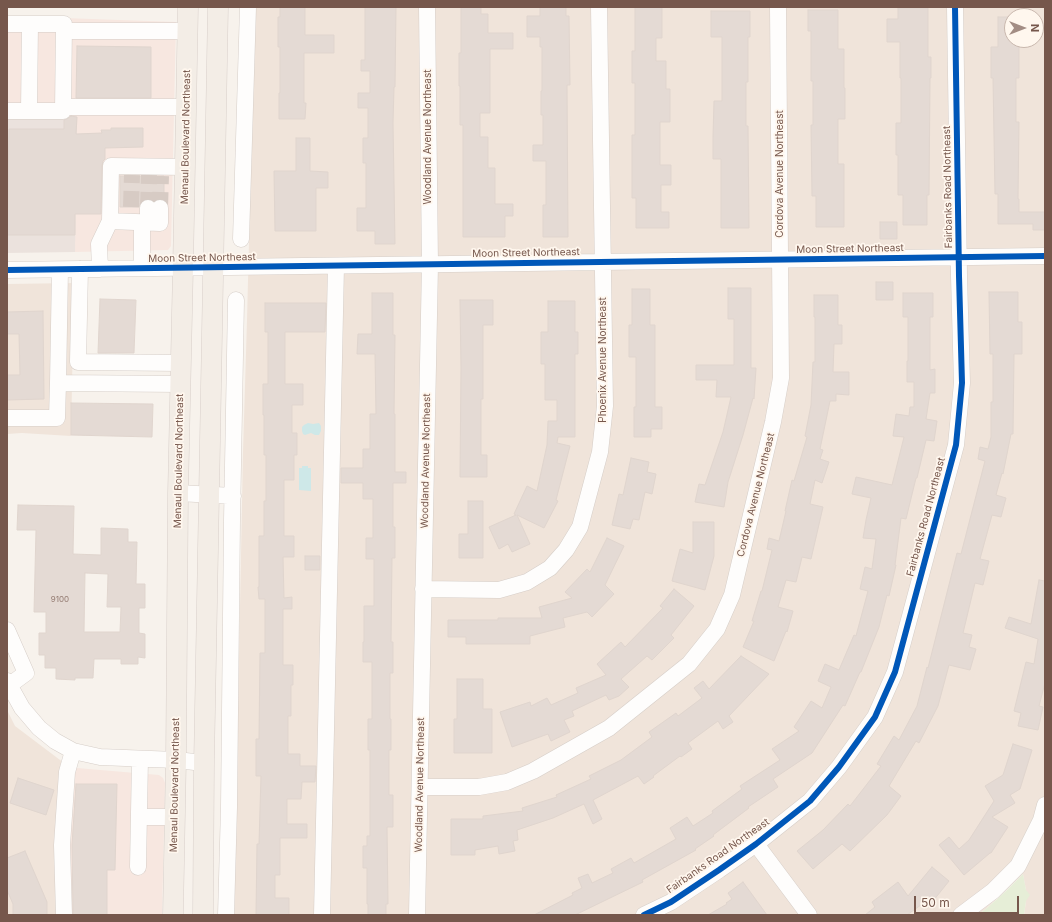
<!DOCTYPE html>
<html>
<head>
<meta charset="utf-8">
<style>
	body { margin:0 }
	#map { position:relative; width:1052px; height:922px; overflow:hidden; background:#f7f2ec; font-family:Inter,sans-serif }
	canvas { display:block }
	.frame { position:absolute; inset:0; border:8px solid #76574c; pointer-events:none }
	.north { position:absolute; left:1004px; top:8px; width:40px; height:40px; box-sizing:border-box; background:#fff7ee; border:1px solid #c8b7ad; border-radius:50%; rotate:90deg; font-size:11px; font-weight:700; line-height:16px; text-align:center; color:#76574c }
	.north::after { content:''; display:block; margin:auto; width:14px; height:18px; background:#a38d84; clip-path:polygon(50% 0,100% 100%,50% 72%,0 100%) }
	.scale { position:absolute; left:914px; top:896px; width:105px; height:18px; box-sizing:border-box; border:2px solid #76574c; border-top:0; padding-left:5px; font-size:12px; line-height:14px; white-space:nowrap; color:#76574c; -webkit-text-stroke:3px #fff7ee; paint-order:stroke }
</style>
</head>
<body>
<div id="map">
<canvas width="1052" height="922"></canvas>
<div class="frame"></div>
<div class="north">N</div>
<div class="scale">50 m</div>
</div>
<script>
const c = document.querySelector('canvas').getContext('2d');
c.lineJoin = 'round';
function fillPath(path, color) { c.fillStyle = color; c.fill(path, 'evenodd'); }
const toPath = rows => new Path2D(rows.map(r => 'M' + r).join(''));
function strokePath(path, color, width, dash) { c.strokeStyle = color; c.lineWidth = width; c.lineCap = dash ? 'butt' : 'round'; c.setLineDash(dash || []); c.stroke(path); }
function write(font, color, halo, rows, align = 'center') {
  c.font = font + ' Inter,sans-serif'; c.lineWidth = 3.5; c.setLineDash([]); c.textBaseline = 'middle'; c.strokeStyle = halo; c.fillStyle = color; for (const [text, x, y, turn = 0] of rows) {
    c.save(); c.translate(x, y); c.rotate((+turn || 0) * Math.PI / 180); c.textAlign = isNaN(turn) ? turn : align; if (halo) c.strokeText(text, 0, 0); c.fillText(text, 0, 0); c.restore();
  }
}
const residential = toPath([
	[255,7,1045,7,1045,915,1024,915,1026,901,1026,890,1023,874,987,908,978,915,234,915,243,452,247,320],
	[1012,16,1036,16,1036,40,1012,40],
	[74,283,71,436,22,433,7,434,7,284],
	[7,710,15,726,64,763,60,915,7,915]
]);
const commercial = toPath([
	[7,16,176,22,171,246,168,250,75,252,75,235,7,118],
	[64,763,77,768,159,775,163,778,165,783,162,915,60,915]
]);
const industrial = toPath([
	[64,116,77,117,75,252,7,253,7,118]
]);
const green = toPath([
	[1023,874,1026,890,1030,895,1026,901,1024,915,978,915,987,908,1006,891]
]);
const water = toPath([
	[308,423,313,424,319,423,321,426,321,431,319,435,315,435,311,433,305,435,303,434,302,431,302,427,304,425],
	[302,466,308,466,308,468,311,468,311,491,299,490,299,468,302,468]
]);
const building = toPath([
	[280,7,305,7,305,35,334,35,334,53,304,53,304,103,306,103,305,119,279,119,279,93,280,93,280,47,278,47,278,17,280,17,280,7],
	[365,7,396,7,395,87,394,87,393,123,395,244,375,244,375,231,357,231,357,208,366,208,366,163,363,163,363,138,368,138,368,108,358,108,358,93,370,93,370,71,361,71,361,60,365,60,365,7],
	[461,7,481,7,481,14,488,14,488,33,513,33,513,49,490,49,490,113,480,113,480,137,488,137,488,168,495,168,495,204,513,204,513,216,505,216,505,237,463,237,463,125,460,125,460,86,459,86,459,53,461,53,461,7],
	[540,7,566,7,566,16,569,16,570,85,567,85,568,237,543,237,543,205,546,205,546,161,533,161,533,145,543,145,543,115,541,115,541,91,542,91,542,47,540,47,540,37,527,37,527,16,540,16,540,7],
	[635,7,662,7,662,38,656,38,656,61,666,61,666,89,670,89,670,122,660,122,660,165,671,165,671,185,661,185,661,212,669,212,669,228,636,228,636,198,632,198,632,135,635,135,635,83,632,83,632,51,635,51,635,7],
	[898,8,928,8,928,57,931,57,931,78,930,78,929,195,927,195,927,225,903,225,903,195,898,195,898,155,896,155,896,123,901,123,901,78,900,78,900,42,887,42,887,19,898,19,898,8],
	[808,10,838,10,838,49,844,49,844,88,845,88,845,119,838,119,838,164,844,164,844,227,816,227,816,196,812,196,811,125,813,125,813,81,811,81,811,31,808,31,808,10],
	[711,11,750,11,750,37,748,37,748,82,746,82,746,126,748,126,749,228,721,228,721,159,713,159,713,137,714,101,722,101,722,37,711,37,711,11],
	[998,17,1012,17,1012,40,1019,40,1019,78,1016,78,1016,122,1019,122,1018,199,1019,199,1019,212,1045,212,1045,230,1033,230,1033,224,998,224,998,194,995,194,993,78,991,78,991,47,998,47,998,17],
	[77,46,151,47,151,98,76,98,77,46],
	[71,116,77,117,76,134,102,133,101,130,111,130,111,128,143,128,143,147,105,148,105,159,103,161,102,166,101,214,75,214,75,235,7,235,9,129,64,129,64,120,67,119,71,116],
	[296,138,310,138,310,171,328,172,328,188,316,188,316,231,275,231,274,171,296,171,296,138],
	[120,176,164,176,164,199,160,199,154,201,148,199,143,200,140,203,139,207,120,207,120,176],
	[880,222,897,222,897,239,880,239,880,222],
	[876,282,893,282,893,300,876,300,876,282],
	[728,288,751,288,751,368,756,368,754,399,753,398,743,435,728,482,724,507,695,502,699,484,705,485,723,432,731,397,716,397,717,380,696,380,696,365,734,365,734,319,728,319,728,288],
	[632,289,650,289,650,325,655,325,655,407,662,407,662,429,651,429,651,437,634,437,634,407,636,407,636,357,629,357,629,325,632,325,632,289],
	[989,292,1018,292,1018,322,1022,322,1022,354,1014,354,1013,434,1011,434,1003,474,1002,473,996,495,1006,498,1001,517,992,515,980,559,989,561,983,585,975,583,963,633,972,635,969,647,976,649,970,670,949,665,938,706,919,743,916,741,889,786,901,796,887,815,850,851,842,844,813,869,797,851,823,830,848,804,850,806,881,766,877,764,894,736,899,740,917,706,927,667,928,668,957,553,961,554,985,461,978,459,980,447,988,449,991,437,991,402,993,402,993,354,990,354,989,292],
	[372,293,393,293,393,335,395,335,394,414,395,414,395,472,406,472,406,483,393,483,393,527,395,527,395,558,392,558,391,642,393,642,393,673,390,673,390,719,391,719,391,750,389,750,389,795,393,795,393,827,387,827,388,904,386,904,386,915,368,915,368,904,367,904,367,868,363,868,363,846,367,846,367,836,370,836,370,750,368,750,368,719,372,719,372,662,363,662,363,642,364,642,364,606,374,606,374,559,366,559,366,538,373,538,373,499,363,499,363,483,341,483,341,468,363,468,363,449,370,449,370,414,376,414,375,354,357,354,358,334,372,334,372,293],
	[903,293,933,293,933,317,930,317,930,370,935,369,935,393,930,393,926,419,937,421,934,441,926,440,917,478,916,478,906,519,901,518,895,565,896,565,889,596,887,595,879,627,861,672,860,672,845,706,843,705,812,753,773,779,778,787,748,807,749,808,713,835,714,836,695,849,696,850,642,880,643,882,575,915,534,915,573,895,572,893,582,888,578,878,588,874,592,883,613,873,611,869,631,858,634,863,676,839,670,828,687,817,693,826,713,813,712,811,742,789,740,786,780,760,772,749,799,731,794,727,811,701,822,708,831,687,818,681,825,664,839,670,854,635,856,636,868,591,860,589,865,567,872,569,876,539,863,538,866,520,871,498,852,494,856,477,892,485,904,437,893,436,896,414,909,416,910,407,914,407,914,382,907,382,907,361,908,361,908,317,903,317,903,293],
	[814,295,838,295,838,325,842,325,842,344,834,344,833,372,849,372,849,395,836,394,836,401,830,401,820,449,823,450,820,459,829,462,822,483,815,480,810,504,823,507,811,559,802,557,796,582,786,580,778,607,793,611,787,632,786,631,774,661,743,647,754,621,752,621,761,591,762,591,772,550,767,549,769,538,779,541,786,511,785,511,792,480,794,481,807,437,805,436,811,405,813,362,815,362,815,317,814,317,814,295],
	[100,299,136,300,134,353,98,353,100,299],
	[460,300,493,300,493,325,483,325,483,399,481,399,481,455,487,455,487,477,460,477,461,368,460,300],
	[548,301,575,301,575,332,578,332,578,354,575,354,575,437,558,437,557,443,570,446,556,500,558,501,544,528,517,515,530,544,512,552,508,544,499,549,489,527,516,515,514,514,527,486,537,491,547,445,548,421,557,421,557,400,545,400,545,364,541,364,541,332,548,332,548,301],
	[265,303,326,303,325,332,285,332,285,384,303,384,303,405,292,405,292,433,297,433,297,455,294,455,294,480,284,480,284,536,294,536,294,557,283,557,284,598,292,597,292,609,283,609,283,665,293,665,293,685,291,685,291,716,288,716,288,754,300,754,300,766,316,766,315,782,302,782,301,799,287,799,287,824,307,824,307,838,280,838,280,875,275,875,275,898,289,898,289,915,256,915,257,844,259,844,261,776,256,776,256,739,259,739,260,653,265,653,265,599,259,599,258,587,259,587,259,536,264,536,264,501,266,501,266,455,264,455,264,415,263,415,263,384,268,384,268,332,265,332,265,303],
	[43,311,44,399,7,400,7,375,20,375,19,334,7,334,7,312,43,311],
	[71,403,153,404,152,437,71,435,71,403],
	[631,458,649,462,647,472,656,474,652,494,645,492,639,520,633,519,630,529,612,525,619,494,623,495,631,458],
	[468,501,483,501,483,558,459,558,459,534,468,534,468,501],
	[18,505,74,506,73,554,101,555,101,528,128,529,128,542,137,542,136,584,145,584,145,608,139,608,139,633,145,634,145,658,138,657,138,664,121,664,121,659,94,659,93,678,75,678,75,680,56,679,56,668,45,668,45,655,39,655,39,633,46,633,46,612,34,612,36,530,17,530,18,505],
	[85,573,108,574,107,607,121,607,120,632,84,632,85,573],
	[693,522,714,522,714,556,705,590,672,581,680,549,693,553,693,522],
	[607,538,624,546,605,585,614,594,592,617,587,612,563,618,565,627,530,636,530,644,466,644,466,637,448,637,448,620,498,620,498,618,542,618,539,607,572,598,565,592,587,569,590,572,607,538],
	[305,556,320,556,320,570,305,570,305,556],
	[1039,580,1045,581,1045,683,1039,706,1043,707,1038,730,1018,726,1021,713,1014,711,1026,662,1034,664,1038,639,1005,628,1009,617,1031,624,1039,580],
	[674,589,694,606,671,635,674,638,652,660,647,656,621,679,629,687,619,696,609,700,606,695,572,711,574,716,564,720,570,732,551,741,548,734,512,747,500,712,530,702,531,706,547,698,551,705,578,693,576,688,606,675,597,664,621,642,625,647,663,608,660,606,674,589],
	[741,656,769,674,729,716,733,722,723,729,718,721,688,743,692,749,681,757,680,756,653,776,654,777,644,784,638,776,593,800,602,819,593,824,584,804,553,818,517,830,518,840,513,841,515,851,499,854,498,846,475,850,475,855,451,855,451,819,483,819,483,816,523,811,522,808,557,797,556,795,591,779,589,776,621,760,652,737,649,732,676,713,678,716,702,698,694,688,703,681,709,689,741,656],
	[457,679,483,679,483,709,492,709,492,753,454,753,454,719,457,719,457,679],
	[1013,744,1032,750,1020,789,1010,795,1015,803,992,817,1008,827,991,853,990,853,964,875,939,845,949,837,959,849,969,840,994,801,985,786,1003,775,1013,744],
	[18,778,54,790,46,815,10,803,18,778],
	[76,784,117,784,115,870,107,870,107,915,73,915,72,845,76,784],
	[25,851,47,902,47,915,13,915,13,904,7,890,7,858,25,851],
	[932,867,949,881,929,906,925,902,907,915,865,915,875,907,872,902,898,882,908,896,932,867],
	[743,882,767,915,708,915,727,904,726,903,732,899,728,893,743,882]
]);
const minorTunnel = toPath([
	[131,207,132,175],
	[148,208,149,175],
	[160,208,161,176]
]);
const minor = toPath([
	[7,24,64,24,63,111,7,111],
	[64,31,188,31],
	[63,107,186,107],
	[29,111,30,24],
	[160,208,160,223,110,221,111,166,185,167],
	[142,223,142,268],
	[148,223,148,208],
	[241,239,248,7],
	[80,269,78,362,181,363],
	[100,269,99,244,110,221],
	[7,270,1045,256],
	[58,383,60,270],
	[7,418,57,418,58,383,181,384],
	[178,493,233,496],
	[423,589,499,590,527,582,550,568,566,550,580,527,600,452,605,406,599,7],
	[7,630,26,673,7,687],
	[7,681,22,708,39,728,55,741,73,751,100,757,176,760,204,763],
	[420,787,479,787,507,782,533,771,609,728,689,664,717,629,732,595,773,422,781,378,778,7],
	[139,817,175,817],
	[756,844,809,915],
	[138,867,140,759],
	[64,915,62,845,67,772,73,751],
	[226,915,229,807,232,520,236,300],
	[322,915,336,266],
	[417,915,430,265,427,7],
	[644,915,671,902,719,870,756,844,810,801,839,767,875,717,895,672,956,445,962,383,959,276,955,7],
	[961,915,993,891,1018,866,1041,820,1045,805]
]);
const major = toPath([
	[173,915,176,760,178,493,183,268,188,7],
	[203,915,204,763,209,495,218,7]
]);
const cycleway = toPath([
	[7,270,1045,256],
	[644,915,671,902,719,870,756,844,810,801,839,767,875,717,895,672,956,445,962,383,959,276,955,7]
]);
const numberNames = [
	["9100",60,600]
];
const streetNames = [
	["Menaul Boulevard Northeast",186,137,-89],
	["Woodland Avenue Northeast",428,137,-90],
	["Cordova Avenue Northeast",780,174,-90],
	["Fairbanks Road Northeast",948,187,-91],
	["Moon Street Northeast",850,249,-1],
	["Moon Street Northeast",526,253,-1],
	["Moon Street Northeast",202,258,-1],
	["Phoenix Avenue Northeast",603,360,-90],
	["Menaul Boulevard Northeast",179,461,-89],
	["Woodland Avenue Northeast",426,461,-89],
	["Cordova Avenue Northeast",756,495,-76],
	["Fairbanks Road Northeast",926,517,-75],
	["Menaul Boulevard Northeast",175,785,-89],
	["Woodland Avenue Northeast",420,785,-89],
	["Fairbanks Road Northeast",718,856,-35]
];
fillPath(residential, '#f0e4da');
fillPath(commercial, '#f7e7e0');
fillPath(industrial, '#ebe2dd');
fillPath(green, '#e6eed7');
fillPath(water, '#cee8e8');
fillPath(building, '#e4dad4');
strokePath(building, '#e0d5ce', 1);
strokePath(minorTunnel, '#d7cbc4', 16, [16, 8]);
strokePath(minor, '#d6cec8', 17);
strokePath(major, '#d8cfca', 21);
strokePath(minor, '#fefdfc', 16);
strokePath(major, '#f3ede6', 20);
strokePath(cycleway, '#0057b8', 6);
write('8px', '#937a70', null, numberNames);
write('10px', '#76574c', '#fff7ee', streetNames);
</script>
</body>
</html>
